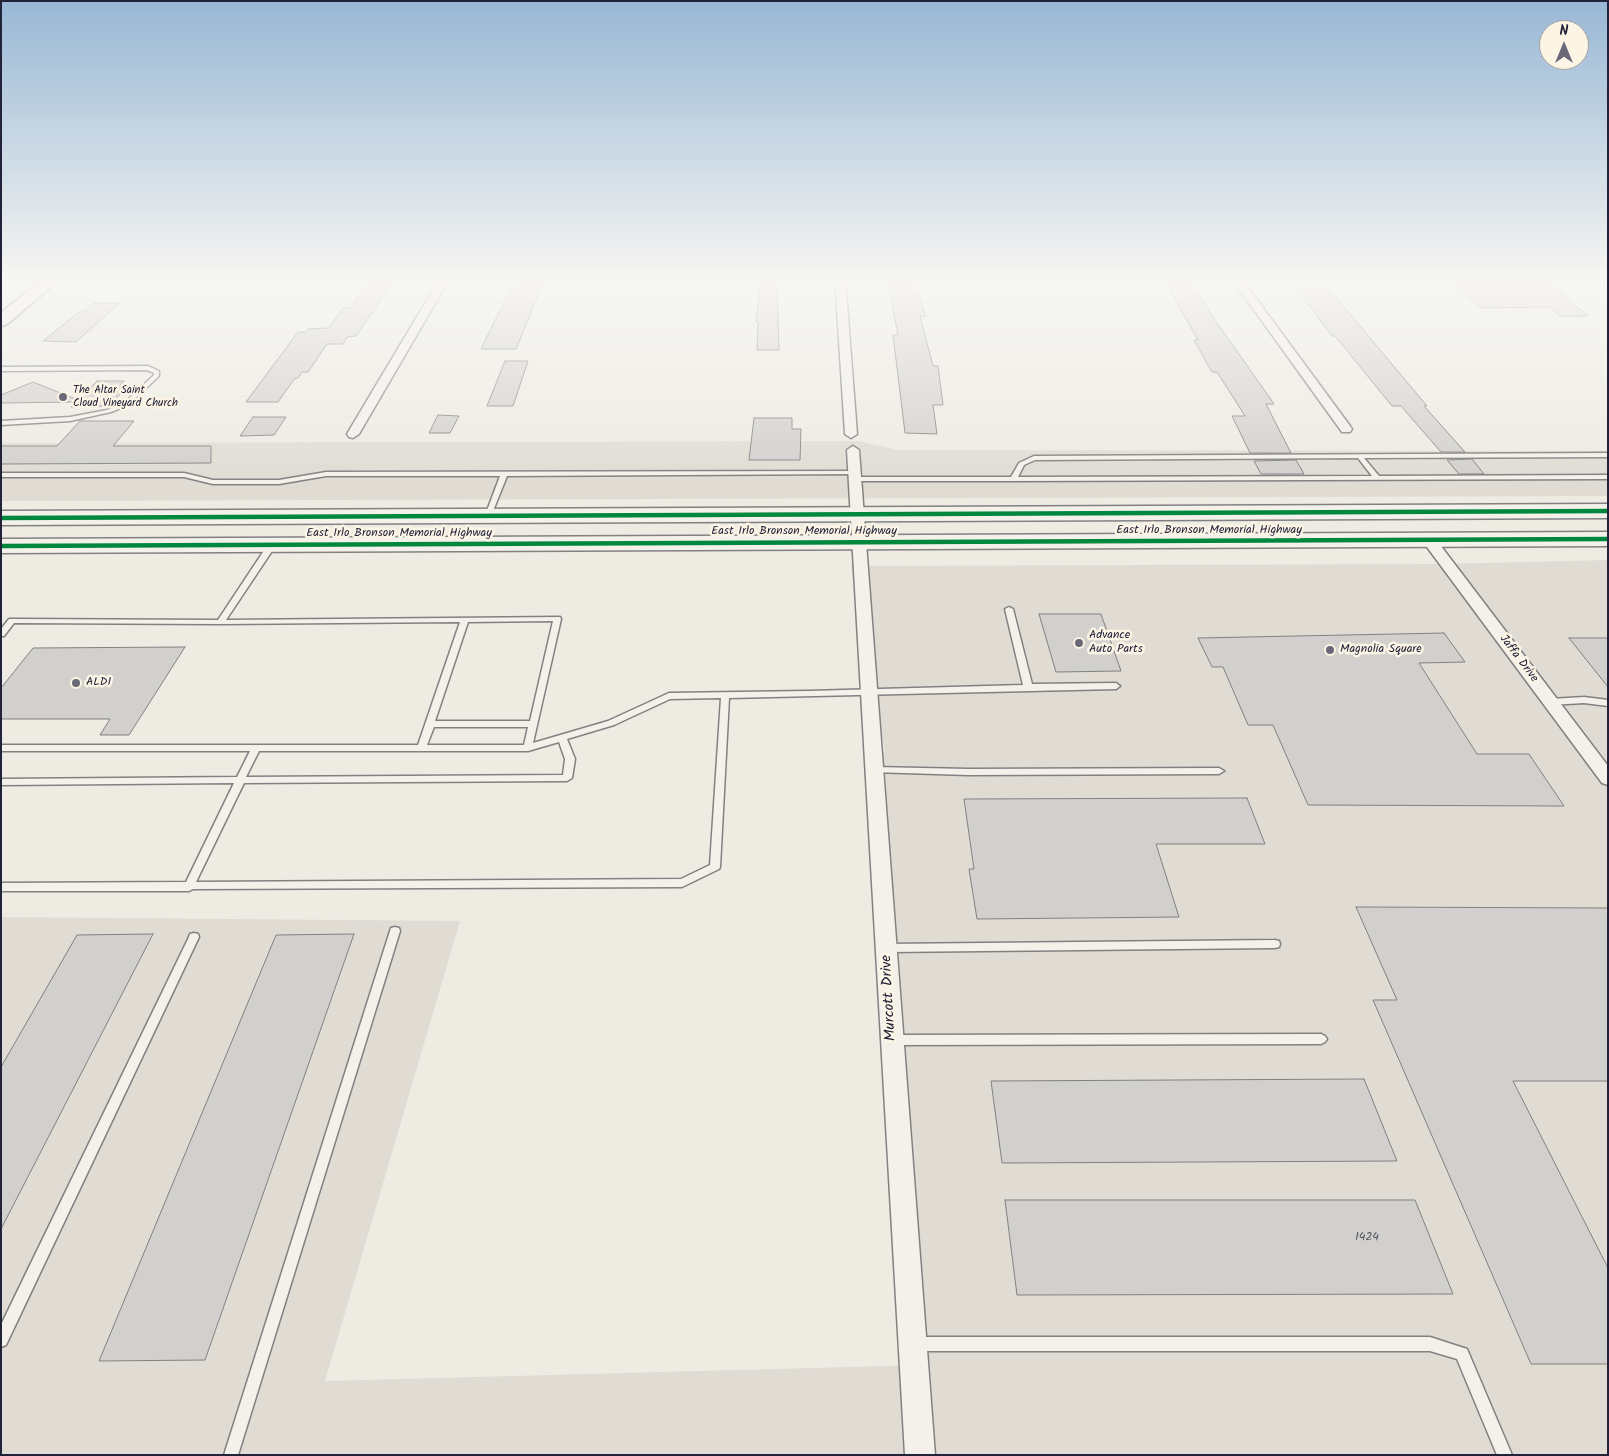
<!DOCTYPE html>
<html>
<head>
<meta charset="utf-8">
<style>
	body { margin:0 }
	#map { position:relative; width:1609px; height:1456px; overflow:hidden; background:#eeebe3; font-family:Kalam,sans-serif }
	canvas { display:block }
	.frame { position:absolute; inset:0; border:2px solid #22223b; pointer-events:none }
	.north { position:absolute; left:1539px; top:20px; width:50px; height:50px; box-sizing:border-box; background:#fcf5e5; border:1px solid #a5a1a1; border-radius:50%; rotate:0deg; font-size:14px; font-weight:700; line-height:20px; text-align:center; color:#22223b }
	.north::after { content:''; display:block; margin:auto; width:18px; height:22px; background:#696876; clip-path:polygon(50% 0,100% 100%,50% 72%,0 100%) }
</style>
</head>
<body>
<div id="map">
<canvas width="1609" height="1456"></canvas>
<div class="frame"></div>
<div class="north">N</div>
</div>
<script>
const c = document.querySelector('canvas').getContext('2d');
c.lineJoin = 'round';
function fillPath(path, color) { c.fillStyle = color; c.fill(path, 'evenodd'); }
const toPath = rows => new Path2D(rows.map(r => 'M' + r).join(''));
function strokePath(path, color, width, dash) { c.strokeStyle = color; c.lineWidth = width; c.lineCap = dash ? 'butt' : 'round'; c.setLineDash(dash || []); c.stroke(path); }
function write(font, color, halo, rows, align = 'center') {
  c.font = font + ' Kalam,sans-serif'; c.lineWidth = 5; c.setLineDash([]); c.textBaseline = 'middle'; c.strokeStyle = halo; c.fillStyle = color; for (const [text, x, y, turn = 0] of rows) {
    c.save(); c.translate(x, y); c.rotate((+turn || 0) * Math.PI / 180); c.textAlign = isNaN(turn) ? turn : align; if (halo) c.strokeText(text, 0, 0); c.fillText(text, 0, 0); c.restore();
  }
}
const built = toPath([
	[858,441,898,450,1608,451,1608,496,1,501,1,443],
	[1608,560,1608,1455,1,1455,1,917,460,921,325,1381,924,1365,880,756,885,752,851,566,1442,564]
]);
const building = toPath([
	[372,278,396,278,356,336,347,337,343,344,327,344,308,372,302,372,298,378,295,378,278,402,246,402,298,332,306,332,308,329,329,328,343,308,350,308,372,278],
	[1446,278,1543,278,1588,316,1560,316,1550,307,1481,308,1446,278],
	[761,282,777,282,779,350,757,350,758,322,756,322,761,282],
	[519,283,543,283,516,349,481,349,511,288,516,288,519,283],
	[888,283,916,283,925,316,920,316,933,366,938,366,943,405,933,405,937,434,905,433,893,335,898,335,888,283],
	[1166,283,1193,283,1210,313,1274,404,1266,404,1291,453,1250,453,1232,416,1245,416,1217,372,1212,372,1194,340,1198,340,1166,283],
	[1297,289,1329,289,1427,406,1424,406,1465,452,1441,452,1401,406,1392,406,1335,336,1332,336,1297,289],
	[94,303,120,303,76,342,43,341,79,312,84,312,94,303],
	[505,361,528,361,513,406,487,406,505,361],
	[97,381,124,381,118,388,126,388,109,406,71,407,76,402,1,403,1,395,33,382,78,400,97,381],
	[438,415,459,416,450,433,429,433,438,415],
	[253,417,286,417,274,435,240,436,253,417],
	[754,418,792,418,792,429,801,429,800,460,749,460,754,418],
	[80,421,134,421,113,446,211,446,211,463,1,464,1,446,57,446,80,421],
	[1472,459,1484,474,1459,474,1447,460,1472,459],
	[1296,460,1304,474,1261,474,1254,461,1296,460],
	[1039,614,1101,614,1121,671,1056,672,1039,614],
	[1444,633,1465,662,1419,663,1477,754,1529,754,1564,806,1308,805,1273,725,1248,725,1223,667,1212,667,1198,638,1444,633],
	[1569,638,1608,638,1608,687,1569,638],
	[185,647,129,735,100,735,110,719,1,719,1,688,33,648,185,647],
	[1247,798,1265,844,1156,844,1179,917,977,919,969,869,974,869,964,799,1247,798],
	[1356,907,1608,908,1608,1081,1513,1081,1608,1268,1608,1364,1531,1364,1373,1000,1397,1000,1356,907],
	[153,934,1,1229,1,1067,77,935,153,934],
	[354,934,205,1360,99,1361,276,935,354,934],
	[1364,1079,1397,1161,1002,1163,991,1081,1364,1079],
	[1005,1200,1415,1200,1453,1294,1017,1295,1005,1200]
]);
const lane = toPath([
	[148,366,159,371,159,376,128,405,111,412,70,421,1,425,1,421,70,417,107,410,124,403,154,375,154,373,147,370,1,371,1,367,148,366],
	[1608,453,1608,457,1364,458,1379,476,1608,475,1608,479,1013,481,854,481,851,479,854,477,1011,477,1019,463,1034,456,1608,453],
	[1358,458,1372,476,1018,477,1024,465,1035,460,1358,458],
	[854,471,856,472,856,474,507,476,491,516,488,518,485,516,500,476,326,476,279,484,213,484,184,477,1,477,1,473,184,473,213,480,279,480,326,472,854,471],
	[269,543,275,543,276,545,226,620,560,617,561,619,533,743,608,721,669,693,808,691,1023,685,1005,609,1009,607,1013,609,1032,684,1116,683,1120,686,1116,689,729,698,720,867,719,869,682,887,193,889,189,891,1,891,1,883,186,882,234,783,1,785,1,779,237,777,250,751,1,751,1,745,418,745,460,622,220,624,14,623,4,636,1,636,1,629,9,619,12,619,218,620,269,543],
	[553,621,530,721,435,721,468,622,553,621],
	[721,698,710,865,681,879,196,882,244,783,567,781,572,778,575,759,567,739,614,725,670,699,721,698],
	[434,727,528,727,524,745,427,745,434,727],
	[559,742,565,759,563,775,246,777,259,751,528,751,559,742],
	[1584,697,1608,700,1608,706,1584,703,1550,705,1546,702,1550,699,1584,697],
	[875,767,968,769,1219,768,1224,771,1219,774,968,775,872,772,870,770,875,767],
	[395,927,399,928,400,931,238,1455,224,1455,390,931,391,928,395,927],
	[194,933,198,934,199,937,6,1345,1,1347,1,1325,189,937,190,934,194,933],
	[1275,940,1279,941,1280,944,1279,947,1275,948,887,952,883,951,882,948,883,945,887,944,1275,940],
	[1321,1034,1325,1036,1327,1039,1325,1042,1321,1044,892,1045,888,1043,886,1040,888,1037,892,1035,1321,1034],
	[916,1337,1430,1337,1467,1349,1512,1455,1497,1455,1457,1359,1430,1351,916,1351,911,1349,909,1344,911,1339,916,1337]
]);
const street = toPath([
	[440,278,450,278,359,434,353,438,349,437,347,434,440,278],
	[835,278,845,278,857,434,851,438,845,434,835,278],
	[1231,278,1241,278,1350,426,1352,429,1350,432,1342,432,1231,278],
	[853,446,859,450,935,1455,905,1455,847,450,853,446],
	[1429,536,1434,537,1608,766,1608,785,1602,783,1424,543,1422,540,1424,537,1429,536]
]);
const secondary = toPath([
	[45,278,61,278,7,324,1,326,1,313,45,278]
]);
const highway = toPath([
	[1608,504,1608,518,1,525,1,511,1608,504],
	[1608,532,1608,546,1,553,1,539,1608,532]
]);
const cycleway = toPath([
	[1,518,1608,511],
	[1,546,1608,539]
]);
const markers = [
	[63,397,5,"#696876"],
	[1079,643,5,"#696876"],
	[1330,650,5,"#696876"],
	[76,683,5,"#696876"]
];
const farPoinames = [
	["The Altar Saint",73,391],
	["Cloud Vineyard Church",73,404]
];
const streetNames = [
	["East Irlo Bronson Memorial Highway",1209,531],
	["East Irlo Bronson Memorial Highway",804,532],
	["East Irlo Bronson Memorial Highway",399,534],
	["Jaffa Drive",1518,659,53]
];
const poiNames = [
	["Advance",1089,636],
	["Auto Parts",1089,650],
	["Magnolia Square",1340,650],
	["ALDI",86,683]
];
const nearNumbernames = [
	["1424",1367,1238]
];
const nearStreetnames = [
	["Murcott Drive",890,998,-93]
];
fillPath(built, '#e0dcd4');
fillPath(building, '#d2d0cc');
strokePath(building, '#828182', 1);
strokePath(lane, '#828182', 3);
strokePath(street, '#828182', 3);
strokePath(secondary, '#828182', 4);
strokePath(highway, '#828182', 3);
fillPath(lane, '#f4f1eb');
fillPath(street, '#f4f1eb');
fillPath(secondary, '#f4f1eb');
fillPath(highway, '#f4f1eb');
strokePath(cycleway, '#00873e', 4.5);
const sky = c.createLinearGradient(0, 0, 0, 482);
sky.addColorStop(0, '#98b7d5');
sky.addColorStop(0.58, '#f7f6f2');
sky.addColorStop(1, '#f7f6f200');
c.fillStyle = sky;
c.fillRect(0, 0, 1609, 482);
for (const [x, y, r, color] of markers) { const dot = new Path2D(); dot.arc(x, y, r, 0, 2 * Math.PI); c.fillStyle = color; c.fill(dot); strokePath(dot, '#fcf5e5', 2); }
write('11px', '#22223b', '#fcf5e5', farPoinames, 'left');
write('12px', '#22223b', '#fcf5e5', streetNames);
write('12px', '#22223b', '#fcf5e5', poiNames, 'left');
write('12px', '#4e4e5f', null, nearNumbernames);
write('15px', '#22223b', '#fcf5e5', nearStreetnames);
</script>
</body>
</html>
